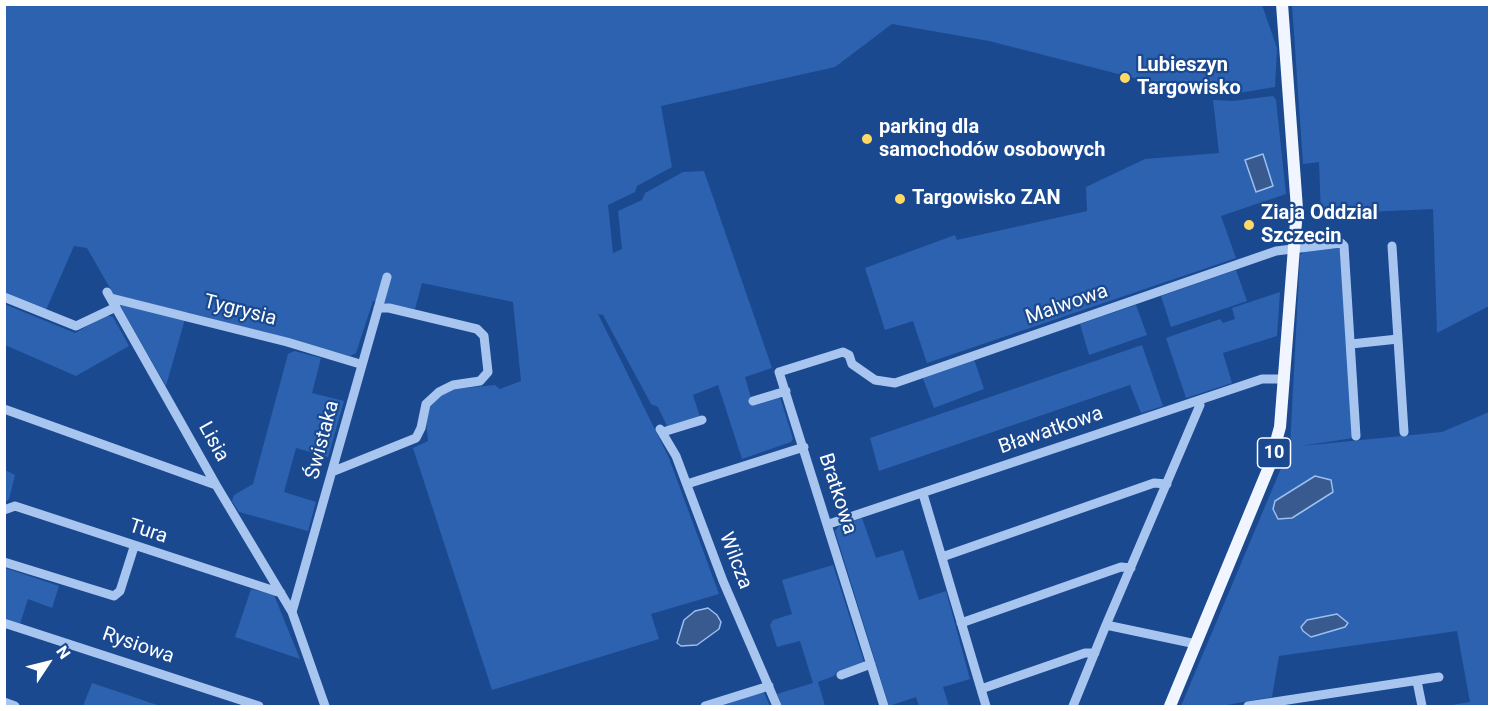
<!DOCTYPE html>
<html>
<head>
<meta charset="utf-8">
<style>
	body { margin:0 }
	#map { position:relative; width:1494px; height:711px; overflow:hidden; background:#1a4990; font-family:Roboto,sans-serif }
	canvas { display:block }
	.frame { position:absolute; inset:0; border:6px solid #fff; pointer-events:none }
	.north { position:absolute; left:18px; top:633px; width:60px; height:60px; -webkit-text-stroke:4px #1a4990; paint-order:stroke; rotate:55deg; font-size:16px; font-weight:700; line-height:24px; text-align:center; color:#fff }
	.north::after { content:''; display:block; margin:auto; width:21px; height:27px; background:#fff; clip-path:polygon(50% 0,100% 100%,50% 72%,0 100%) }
</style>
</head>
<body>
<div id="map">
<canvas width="1494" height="711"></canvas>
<div class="frame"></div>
<div class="north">N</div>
</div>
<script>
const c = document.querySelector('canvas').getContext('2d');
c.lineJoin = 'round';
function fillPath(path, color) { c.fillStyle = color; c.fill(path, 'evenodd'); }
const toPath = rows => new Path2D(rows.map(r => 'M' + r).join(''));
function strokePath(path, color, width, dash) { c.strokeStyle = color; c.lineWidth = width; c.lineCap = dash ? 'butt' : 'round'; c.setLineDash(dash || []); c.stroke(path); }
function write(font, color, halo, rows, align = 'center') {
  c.font = font + ' Roboto,sans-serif'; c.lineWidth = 4.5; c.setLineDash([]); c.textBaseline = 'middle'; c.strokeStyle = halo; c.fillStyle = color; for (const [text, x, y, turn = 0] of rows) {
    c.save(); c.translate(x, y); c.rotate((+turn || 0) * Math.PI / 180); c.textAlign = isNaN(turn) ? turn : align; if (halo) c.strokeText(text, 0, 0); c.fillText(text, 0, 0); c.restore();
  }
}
const green = toPath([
	[4,5,1262,5,1277,48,1275,87,1233,94,1181,90,989,41,892,24,835,67,661,106,672,167,637,186,635,192,608,205,613,253,622,249,618,211,642,200,645,193,683,172,704,171,772,368,745,377,751,398,780,397,793,439,791,442,742,459,718,385,693,395,700,417,667,426,658,407,651,404,603,315,598,314,669,458,719,594,651,614,659,639,492,690,413,448,428,441,426,420,429,406,440,396,454,389,495,385,500,389,521,381,513,302,422,283,415,309,373,301,356,353,350,356,187,312,166,386,87,248,74,246,46,310,5,293],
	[1292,5,1489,5,1489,306,1437,333,1433,209,1321,214,1319,162,1303,164],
	[1273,96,1276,100,1286,194,1221,216,1236,258,927,363,913,321,885,330,865,268,955,235,957,240,1087,211,1086,187,1145,159,1219,153,1213,100,1233,101],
	[1339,248,1342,251,1353,438,1301,446,1442,432,1489,412,1489,706,1446,706,1470,702,1457,631,1279,656,1272,697,1221,706,1181,706,1290,447,1300,255,1305,251],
	[1236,270,1247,301,1171,327,1161,296],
	[1280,292,1277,336,1223,353,1232,383,1186,398,1166,338,1220,319,1223,323,1235,319,1232,308],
	[4,304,75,333,106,315,113,317,129,346,76,376,5,345],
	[1136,305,1147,335,1089,355,1080,324],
	[1142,345,1163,406,1141,413,1130,385,879,471,870,438],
	[294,351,321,358,312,393,344,401,328,457,296,448,284,492,316,502,308,531,239,512,232,501,234,495,253,484,288,354],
	[974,359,984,389,934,408,922,376],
	[5,470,15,475,9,499,5,503],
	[862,518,876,558,903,550,919,600,946,591,970,679,943,687,949,706,919,706,916,697,889,706,835,531,839,526],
	[833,565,864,662,838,671,834,676,818,682,825,706,782,706,777,694,813,683,800,641,777,647,770,625,773,620,792,614,782,580],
	[5,568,59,586,52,608,28,599,20,624,5,618],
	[251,589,274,595,300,659,235,637],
	[92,683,119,692,160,706,83,706],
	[759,692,764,693,770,706,722,706]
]);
const water = toPath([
	[1263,154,1273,186,1256,192,1245,160,1263,154],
	[1315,476,1331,480,1333,492,1292,518,1278,519,1273,509,1275,501,1315,476],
	[708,608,717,615,721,622,719,629,697,645,681,646,677,643,684,620,695,611,708,608],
	[1337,614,1348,623,1345,627,1311,637,1303,631,1301,627,1307,620,1337,614]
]);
const minor = toPath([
	[107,292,216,485,292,612,325,706],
	[4,297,76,326,116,307],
	[111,298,287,342,360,364],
	[1398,339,1404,432],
	[1351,344,1398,339,1392,246],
	[753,401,786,391],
	[4,409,216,485],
	[660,429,676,456,723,581,777,706],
	[663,432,702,420],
	[334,471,416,438,421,428,426,404,439,392,453,385,480,381,488,372,484,336,477,329,389,308,378,308],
	[687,484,804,447],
	[923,494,986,706],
	[4,510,15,506,281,593],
	[829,524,1262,379,1285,379],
	[942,557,1154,483,1167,484],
	[4,562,114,596,120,591,134,547],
	[292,612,387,277],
	[4,623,259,706],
	[961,623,1121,567,1131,568],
	[1106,625,1200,405,1199,401],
	[841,675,871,664],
	[1417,681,1422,706],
	[981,689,1085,653,1095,653],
	[4,702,15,706],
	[705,706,769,686],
	[884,706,779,372,843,352,849,355,852,364,875,380,895,383,1276,251,1341,243,1344,246,1356,436],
	[1073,706,1106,625,1196,644],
	[1248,706,1439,677]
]);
const major = toPath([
	[1170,706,1269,467,1280,427,1297,209,1282,4]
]);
const markers = [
	[1125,78,6,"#ffd966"],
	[867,139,6,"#ffd966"],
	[900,199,6,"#ffd966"],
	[1249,225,6,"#ffd966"]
];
const shields = [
	[1274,453,33]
];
const shieldNames = [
	["10",1274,453]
];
const poiNames = [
	["Lubieszyn",1137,66],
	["Targowisko",1137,89],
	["parking dla",879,128],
	["samochodów osobowych",879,151],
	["Targowisko ZAN",912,199],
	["Ziaja Oddzial",1261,214],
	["Szczecin",1261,237]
];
const streetNames = [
	["Malwowa",1067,305,-19],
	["Tygrysia",240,311,14],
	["Bławatkowa",1051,431,-19],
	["Świstaka",323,440,-75],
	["Lisia",213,442,61],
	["Bratkowa",837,494,72],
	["Tura",148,532,18],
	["Wilcza",735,561,69],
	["Rysiowa",138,646,19]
];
fillPath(green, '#2c62af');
fillPath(water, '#385a8f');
strokePath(water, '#9bbff1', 1.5);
strokePath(minor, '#a8c5ef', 9);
strokePath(major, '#f0f5ff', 12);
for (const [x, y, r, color] of markers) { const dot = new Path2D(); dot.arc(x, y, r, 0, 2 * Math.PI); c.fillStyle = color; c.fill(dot); strokePath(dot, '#1a4990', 2); }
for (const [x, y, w] of shields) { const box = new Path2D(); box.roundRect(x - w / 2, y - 15, w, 30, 4.5); c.fillStyle = '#1a4990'; c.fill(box); strokePath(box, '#fff', 1.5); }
write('bold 18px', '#fff', null, shieldNames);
write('bold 20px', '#fff', '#1a4990', poiNames, 'left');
write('20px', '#fff', '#1a4990', streetNames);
</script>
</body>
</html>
